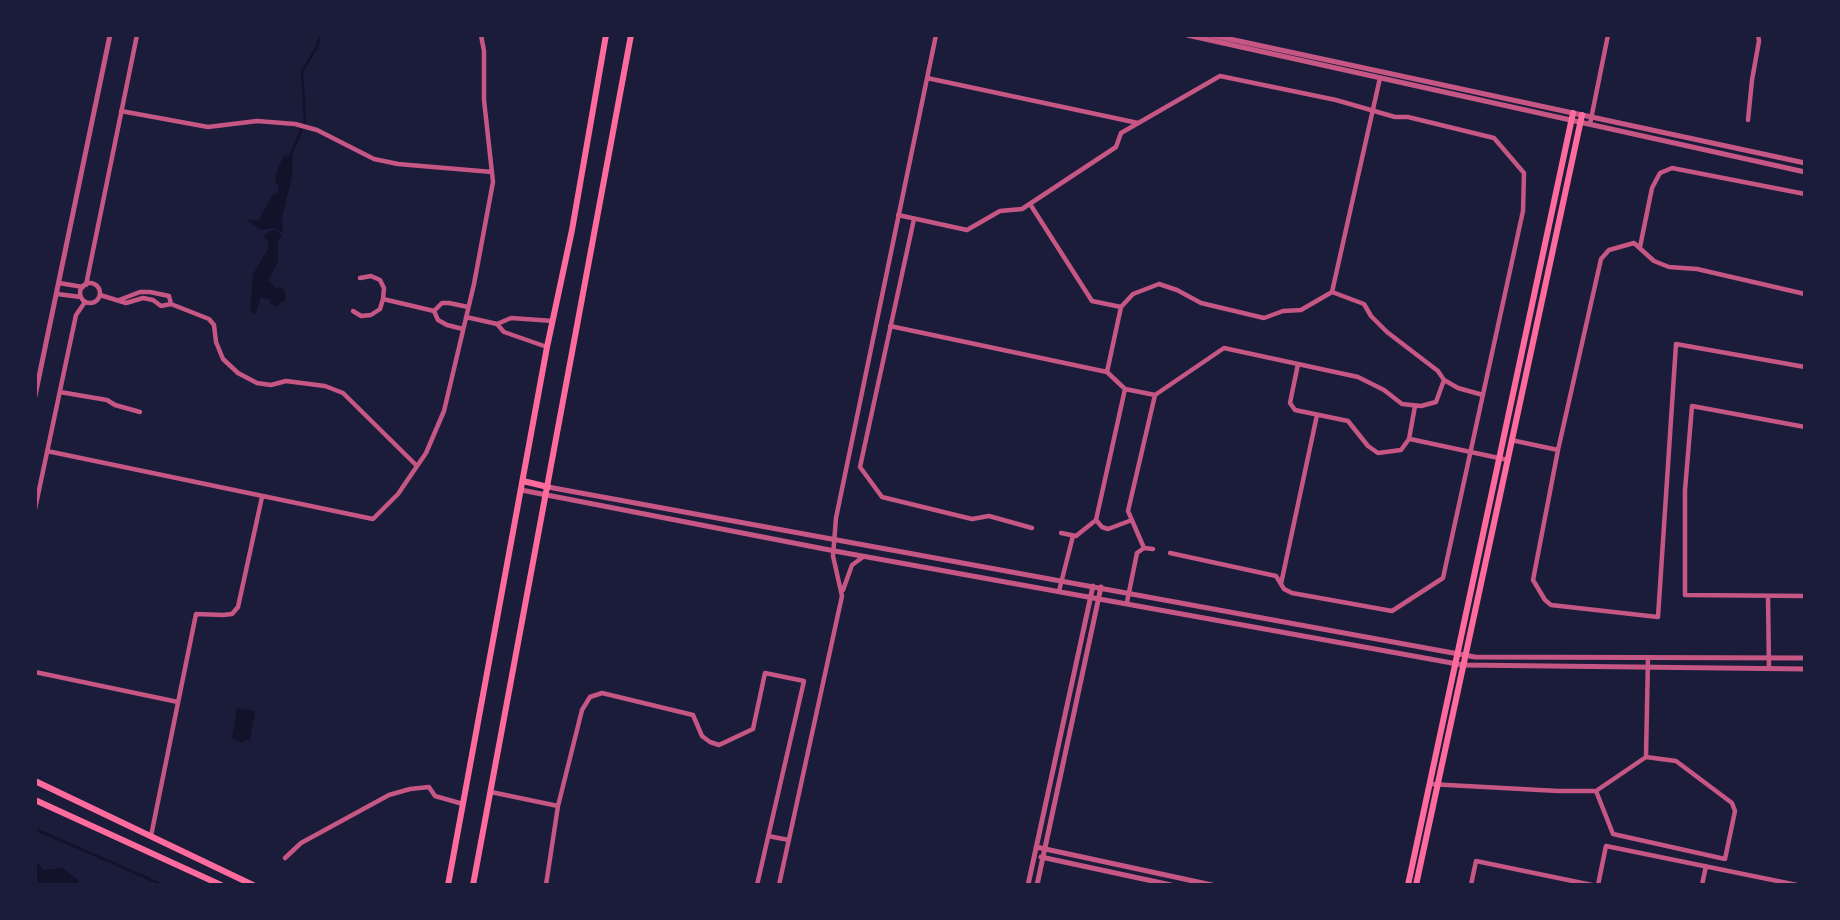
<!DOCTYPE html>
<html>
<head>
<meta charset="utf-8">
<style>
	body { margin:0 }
	#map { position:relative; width:1840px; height:920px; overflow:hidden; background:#1b1b3a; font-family:"DM Sans",sans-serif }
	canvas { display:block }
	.frame { position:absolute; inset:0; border:37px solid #1b1b3a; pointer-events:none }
</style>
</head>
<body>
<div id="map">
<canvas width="1840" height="920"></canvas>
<div class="frame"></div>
</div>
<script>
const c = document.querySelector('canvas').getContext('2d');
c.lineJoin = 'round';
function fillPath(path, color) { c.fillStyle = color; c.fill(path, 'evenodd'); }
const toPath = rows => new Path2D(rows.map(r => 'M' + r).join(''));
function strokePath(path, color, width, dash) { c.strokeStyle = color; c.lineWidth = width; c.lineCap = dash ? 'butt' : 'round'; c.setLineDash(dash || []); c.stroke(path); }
const water = toPath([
	[284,155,292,157,293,171,282,218,283,233,274,228,261,230,246,220,259,220,271,197,278,192,279,187,275,181,276,173],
	[273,230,279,232,282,236,278,240,278,262,268,280,277,289,281,287,285,292,286,299,276,306,270,304,271,300,261,297,255,315,250,311,253,274,268,249,268,241,264,237,268,232],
	[237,708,255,711,250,740,246,740,242,743,232,738],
	[35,859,43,870,63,868,79,881,79,885,35,885]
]);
const stream = toPath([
	[290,157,305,121,302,72,318,45,319,35],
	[35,829,163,885]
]);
const minor = toPath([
	[927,78,1138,123],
	[121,111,208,127,257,121,295,124,317,130,374,159,398,164,492,172],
	[1748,120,1752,80,1759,41,1758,35],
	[1590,124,1608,35],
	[1030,204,1092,301,1121,307],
	[898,215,967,230,1000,211,1022,209,1116,147,1121,133,1220,76,1336,100,1395,117,1408,117,1494,138,1524,173,1523,211,1443,578,1392,611,1292,593,1284,589,1276,576,1170,553],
	[914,219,860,467,882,497,972,519,989,516,1032,528],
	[1640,247,1652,188,1660,173,1672,168,1805,194],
	[59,283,83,287],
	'80 293a10 10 0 1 1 20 0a10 10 0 1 1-20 0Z',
	[86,285,137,35],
	[1332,292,1364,304,1371,316,1387,332,1438,371,1444,380,1436,402,1421,406,1402,404,1384,390,1358,377,1224,348,1155,395,1125,389,1107,372,1121,307,1133,294,1159,284,1177,290,1201,303,1264,318,1283,311,1301,310,1332,292,1380,78],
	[57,294,81,297],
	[1805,294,1697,269,1669,267,1654,261,1634,243,1609,250,1601,259,1558,450,1533,580,1545,600,1551,605,1658,617,1676,344,1805,367],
	[100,295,126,303,143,298,153,300,161,306,171,304,209,319,214,325,216,342,223,359,238,373,257,383,271,385,286,381,325,386,343,393,417,466],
	[383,299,434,311],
	[119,300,140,292,150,292,169,296,171,304],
	[353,311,361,316,371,315,380,309,383,299,384,288,380,280,371,276,360,278],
	[434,311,442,303,449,303,468,307],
	[434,311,438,320,447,325,463,329],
	[466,317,497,324,504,332,547,347],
	[497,324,511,318,553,321],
	[890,326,1107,372],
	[1298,364,1290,403,1295,410,1348,421,1368,446,1378,453,1401,450,1409,439,1415,406],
	[1444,380,1458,388,1483,395],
	[60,392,107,400,115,405,140,412],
	[1805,427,1692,406,1685,490,1685,595,1805,596],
	[1410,439,1508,460],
	[1511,440,1558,450],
	[47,451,373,519,398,494,426,453,444,411,474,284,493,182,484,100,484,51,481,35],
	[35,509,76,315,85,302],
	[1096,520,1102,527,1108,529,1132,520],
	[1061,533,1076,536,1096,520,1125,389],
	[1144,548,1128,511,1155,395],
	[1144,548,1153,549],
	[1281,584,1317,415],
	[843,590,852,565,863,557],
	[1059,591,1073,536],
	[1768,596,1769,668],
	[1127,602,1137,553,1144,548],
	[35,672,178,702],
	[1646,757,1648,657],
	[1429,784,1558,791,1596,791,1613,834,1725,859,1735,811,1732,803,1676,761,1646,757,1596,791],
	[491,792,558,806],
	[151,836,196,614,223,615,232,614,238,607,262,497],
	[768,836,789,840],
	[285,858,301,843,389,795,410,789,429,787,435,796,463,804],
	[546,885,558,806,582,710,590,697,602,693,693,715,702,736,710,742,719,745,753,729,765,673,804,681,757,885],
	[779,885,842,596,833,556,836,518,936,35],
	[1471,885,1476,861,1592,885],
	[1598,885,1606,846,1797,885],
	[1702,885,1706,866]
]);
const tertiary = toPath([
	[1187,35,1805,172],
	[1211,35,1805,163],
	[35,396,110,35],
	[548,487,1475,657,1805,658],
	[521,490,840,552,1463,665,1805,669],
	[1036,847,1212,885],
	[1041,857,1171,885],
	[1028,885,1093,586],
	[1037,885,1101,587]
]);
const secondary = toPath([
	[523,481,548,487],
	[1408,885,1573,113],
	[1416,885,1582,115]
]);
const primary = toPath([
	[35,781,253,885],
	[35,800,221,885],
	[448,885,547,347,572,230,606,35],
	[473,885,631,35]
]);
fillPath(water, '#12122b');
strokePath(stream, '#12122b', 2.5);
strokePath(minor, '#c65784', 4.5);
strokePath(tertiary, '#c65784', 5);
strokePath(secondary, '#ff6b9d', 6);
strokePath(primary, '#ff6b9d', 6);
</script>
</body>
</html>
